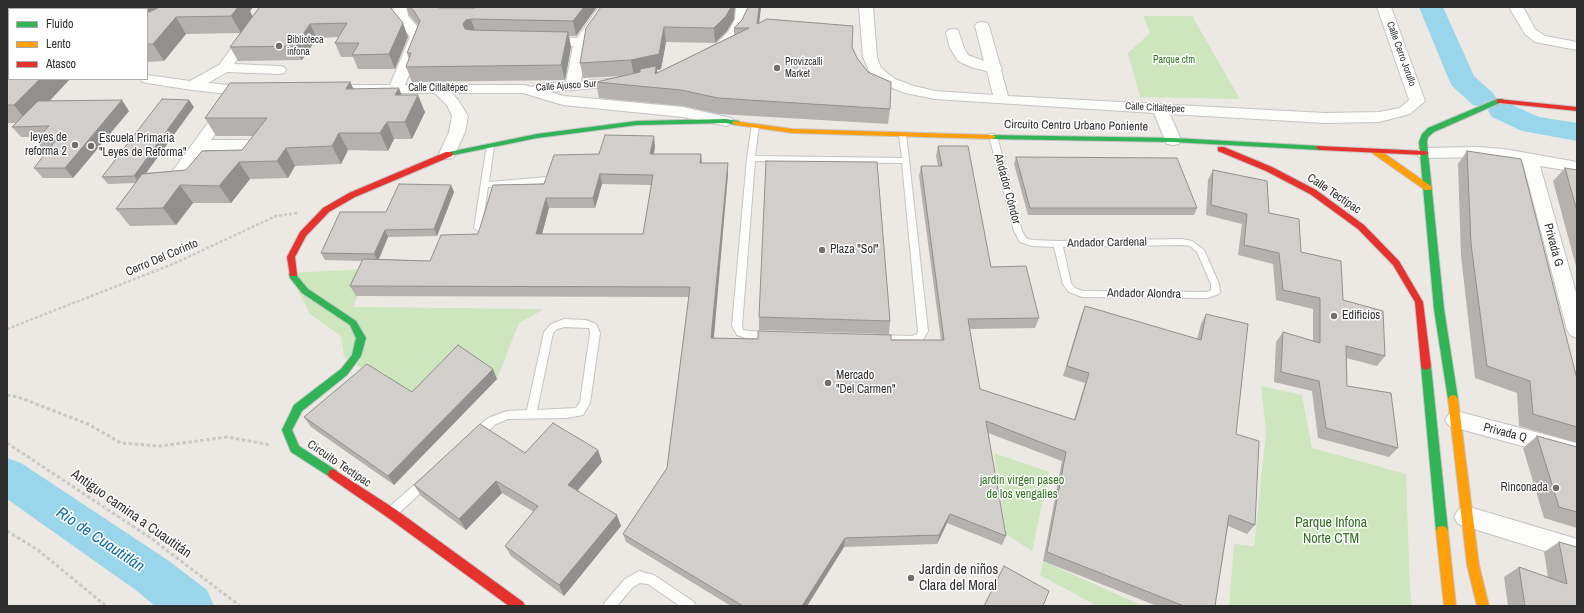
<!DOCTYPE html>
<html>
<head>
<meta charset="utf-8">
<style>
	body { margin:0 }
	#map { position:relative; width:1584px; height:613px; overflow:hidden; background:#ece8e4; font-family:"Archivo Narrow",sans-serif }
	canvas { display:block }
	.frame { position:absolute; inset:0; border:8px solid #2e2e2e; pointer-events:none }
	.legend { position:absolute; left:8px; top:8px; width:140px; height:72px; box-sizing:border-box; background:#fff; border:1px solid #ababab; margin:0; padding:5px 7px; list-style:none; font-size:12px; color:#2e2e2e }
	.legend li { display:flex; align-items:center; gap:8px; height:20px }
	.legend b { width:20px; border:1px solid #ababab }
</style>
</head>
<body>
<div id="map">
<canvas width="1584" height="613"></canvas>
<div class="frame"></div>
<ul class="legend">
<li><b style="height:5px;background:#30b455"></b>Fluido</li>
<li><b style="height:5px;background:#ff9f0a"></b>Lento</li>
<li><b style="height:5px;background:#e5322d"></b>Atasco</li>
</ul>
</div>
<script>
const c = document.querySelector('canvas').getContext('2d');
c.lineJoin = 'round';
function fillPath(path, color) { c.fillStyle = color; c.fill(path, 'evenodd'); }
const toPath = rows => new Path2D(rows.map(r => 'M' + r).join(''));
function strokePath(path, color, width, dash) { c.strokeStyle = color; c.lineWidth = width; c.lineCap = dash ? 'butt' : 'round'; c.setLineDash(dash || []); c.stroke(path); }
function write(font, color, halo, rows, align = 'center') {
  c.font = font + ' "Archivo Narrow",sans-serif'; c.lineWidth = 3; c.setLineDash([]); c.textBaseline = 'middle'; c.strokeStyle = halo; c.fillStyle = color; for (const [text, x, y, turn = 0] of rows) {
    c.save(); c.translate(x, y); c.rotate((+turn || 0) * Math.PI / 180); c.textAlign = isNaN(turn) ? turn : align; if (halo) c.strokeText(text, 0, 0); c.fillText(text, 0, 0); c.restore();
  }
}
const green = toPath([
	[1143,16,1192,16,1240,99,1140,97,1128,53,1150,33],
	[369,269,353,307,544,309,519,323,497,379,463,356,418,402,344,357,341,336,310,314,289,273],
	[1261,386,1302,395,1312,448,1406,474,1410,590,1412,606,1229,606,1234,544,1254,546,1266,433],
	[994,453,1049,472,1032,551,1006,534],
	[1043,561,1143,606,1097,606,1040,575]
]);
const river = toPath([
	[1419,7,1443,7,1474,76,1493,93,1497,99,1493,105,1502,103,1512,105,1539,117,1577,123,1577,141,1522,131,1492,117,1488,111,1492,105,1483,107,1473,105,1452,86,1449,80,1419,7],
	[7,458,21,463,169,561,207,590,214,606,155,606,137,591,7,499,7,458]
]);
const pathFar1 = toPath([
	[7,329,173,264,276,216,297,213]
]);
const path = toPath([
	[7,395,18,397,88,424,121,443,160,446,227,437,271,445],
	[7,443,152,539,240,606],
	[7,531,38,550,106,606]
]);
const lane = toPath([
	[752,124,758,124,759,126,755,156,902,158,899,135,900,133,906,133,928,331,923,340,912,344,880,343,877,342,875,339,877,336,880,335,912,336,917,334,918,331,902,163,755,161,742,326,743,330,749,331,769,332,772,333,774,336,772,339,769,340,748,339,737,335,732,326,747,158,752,124],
	[990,134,993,134,997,136,1022,231,1026,238,1032,240,1058,241,1182,239,1192,241,1204,250,1219,284,1220,292,1219,294,1207,298,1082,297,1069,292,1063,284,1054,247,1032,246,1020,242,1014,231,989,136,990,134],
	[1182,245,1190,246,1197,252,1211,284,1211,290,1207,292,1083,291,1075,288,1071,283,1063,247,1182,245],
	[487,144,493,144,494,146,489,182,547,177,551,180,547,183,488,187,482,228,478,231,474,228,487,144],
	[564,319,586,320,596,324,600,333,590,403,583,415,567,418,508,419,496,424,481,437,477,438,473,437,472,434,473,431,488,418,507,411,527,410,544,332,551,324,564,319],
	[564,327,586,328,589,328,590,333,580,402,576,408,537,410,553,333,557,329,564,327],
	[425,477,429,479,430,482,429,485,396,516,392,517,388,516,387,512,388,508,421,479,425,477],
	[639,571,654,575,694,602,696,606,680,606,648,584,640,583,633,587,617,606,603,606,605,602,625,579,639,571]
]);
const street = toPath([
	[395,7,409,7,407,10,408,16,418,27,424,37,405,85,524,85,532,87,539,84,566,82,573,46,545,45,540,44,538,41,540,38,545,37,577,38,599,7,613,7,588,42,581,81,622,78,627,79,629,82,627,85,550,92,564,96,683,107,731,118,734,121,731,124,726,126,683,117,563,105,523,93,452,93,458,100,468,116,465,132,455,154,453,158,447,159,441,158,439,154,449,132,452,116,447,105,435,93,349,93,344,92,342,89,344,86,349,85,390,85,410,37,394,17,393,10,395,7],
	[736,7,750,7,749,19,741,34,726,50,716,56,711,57,706,56,704,53,706,50,716,44,728,32,735,19,736,7],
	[859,7,873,7,877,57,881,68,895,79,914,86,935,91,993,95,987,71,971,67,958,61,950,48,946,33,948,30,953,29,958,30,964,48,968,55,984,61,975,26,977,23,982,22,987,23,989,26,1000,65,1002,68,1001,70,1008,96,1325,113,1379,112,1400,108,1409,100,1377,7,1391,7,1425,101,1410,114,1379,122,1325,123,1170,114,1181,140,1179,144,1173,145,1167,144,1165,140,1154,113,935,99,905,93,885,85,870,73,863,57,859,7],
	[1509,7,1523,7,1535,29,1545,36,1577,42,1577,50,1535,42,1525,34,1509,7],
	[7,26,9,26,9,35,7,35,7,26],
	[249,30,254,31,256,34,234,64,279,66,284,67,286,70,284,73,279,74,227,72,208,83,251,87,256,88,258,91,256,94,238,95,192,90,147,83,142,82,140,79,147,79,147,75,190,81,219,65,244,31,249,30],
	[226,103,231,105,234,108,211,140,247,140,253,141,255,145,253,149,247,150,204,150,181,184,175,185,169,184,167,180,169,176,221,105,226,103],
	[1477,147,1504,149,1577,162,1577,172,1540,166,1577,296,1577,338,1570,335,1567,330,1523,163,1477,157,1425,158,1419,157,1417,153,1419,149,1425,148,1477,147],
	[1456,411,1577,443,1577,461,1449,426,1445,420,1449,414,1456,411],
	[1466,506,1577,539,1577,561,1458,524,1454,517,1458,510,1466,506]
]);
const fast = toPath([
	[1497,99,1503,99,1504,101,1434,132,1428,137,1427,142,1444,309,1458,399,1456,402,1453,403,1450,402,1448,399,1434,309,1419,142,1422,134,1428,128,1497,99],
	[726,119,739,121,740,123,736,125,726,123,637,125,537,138,449,156,445,154,449,152,537,134,637,121,726,119],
	[989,135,1173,138,1320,146,1324,148,1320,150,1173,142,992,139,989,139,989,135],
	[293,271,296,272,298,277,308,289,356,321,366,338,361,356,347,375,302,411,292,430,299,446,337,471,338,474,337,477,333,479,291,452,282,430,294,405,341,369,352,355,356,338,350,325,302,293,290,278,289,274,293,271],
	[1426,362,1429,363,1431,366,1448,531,1446,535,1442,536,1438,535,1436,531,1421,366,1423,363,1426,362]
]);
const slow = toPath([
	[733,121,793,129,992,135,996,137,992,139,793,133,736,125,732,123,733,121],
	[1372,149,1378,149,1431,186,1432,188,1431,190,1425,190,1372,153,1372,149],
	[1453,395,1456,396,1458,399,1479,565,1489,606,1477,606,1467,565,1448,399,1450,396,1453,395],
	[1442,526,1446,527,1448,531,1456,606,1444,606,1436,531,1438,527,1442,526]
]);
const jam = toPath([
	[1497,99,1577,107,1577,111,1500,103,1497,103,1497,99],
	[1317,146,1425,151,1429,153,1425,155,1320,150,1316,148,1317,146],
	[1218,147,1224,147,1272,167,1316,190,1364,225,1399,261,1423,302,1431,366,1429,369,1426,370,1423,369,1421,366,1415,302,1393,265,1358,229,1310,194,1266,171,1218,151,1218,147],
	[446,152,452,152,453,154,452,156,355,197,329,212,306,236,295,257,297,274,296,276,290,276,287,257,300,232,323,208,349,193,446,152],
	[333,469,395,509,523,602,525,606,509,606,387,517,329,477,328,474,329,471,333,469]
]);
const wall = toPath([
	[7,7,253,7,250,11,252,17,390,7,408,37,395,69,358,69,353,57,341,57,335,43,338,37,317,38,302,60,238,61,230,47,240,33,186,34,164,61,147,62,147,9,9,9,9,14,7,13],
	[406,7,450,7,449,8,597,7,576,36,569,36,571,47,565,80,412,82,406,67,409,59,407,53,418,25,409,15],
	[601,7,734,19,727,31,715,43,666,42,661,69,657,70,657,73,734,35,734,28,742,20,748,7,761,7,759,23,852,47,857,58,890,109,888,124,719,114,683,106,599,98,596,82,622,76,583,78,580,63],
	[7,67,9,79,70,79,50,101,129,111,73,178,43,178,34,168,47,151,44,151,36,140,39,137,21,137,12,127,16,123,7,123],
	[350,82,354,89,401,95,425,112,412,139,394,139,388,151,348,150,341,164,295,166,288,178,250,179,231,203,193,203,176,225,130,226,116,209,135,183,108,184,102,177,194,107,146,173,186,170,242,150,253,136,216,136,205,118],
	[655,146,654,154,701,154,702,163,728,174,713,338,941,340,919,176,921,166,938,166,936,156,938,146,991,267,1039,318,1035,328,970,329,980,389,1074,420,1085,383,1063,376,1081,316,1085,306,1197,339,1201,324,1206,314,1236,434,1255,525,1247,534,1228,526,1215,606,1157,606,1043,561,1062,461,988,433,1006,536,1002,545,947,523,937,544,844,547,807,606,731,606,626,542,623,534,667,468,689,297,356,296,350,286,362,261,325,260,321,253,386,212,451,185,454,192,437,236,388,237,379,259,430,261,478,234,544,184,599,154],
	[602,184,651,185,643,234,542,234,549,208,595,208],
	[1467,151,1577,379,1577,443,1519,426,1517,393,1475,378,1461,256,1458,164],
	[1016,157,1197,208,1194,215,1028,215,1014,164],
	[1565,168,1577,170,1577,270,1553,181],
	[1213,170,1269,213,1301,252,1343,300,1385,356,1377,366,1346,358,1347,386,1398,448,1389,457,1318,438,1312,391,1274,382,1276,342,1283,332,1313,341,1313,309,1276,300,1273,264,1238,255,1242,224,1206,215,1208,180],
	[759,317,890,321,889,334,759,330],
	[497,379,394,485,311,427,304,417,412,392],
	[1537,436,1577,447,1577,528,1544,518,1523,448],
	[598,450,602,462,578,490,621,526,564,596,511,556,505,546,534,512,502,493,466,530,421,496,414,485,525,453],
	[1559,542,1577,606,1508,606,1504,577,1519,567,1548,577,1544,552]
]);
const shadedWall = toPath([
	[136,7,178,7,147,22,147,9,136,9],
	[238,7,253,7,250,11,253,17,241,33,231,16],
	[440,7,450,7,444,23,439,8],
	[584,7,597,7,576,36,573,21],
	[731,7,735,7,734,19,727,31,715,43,714,28],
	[759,7,761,7,757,39,757,24],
	[176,17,186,34,164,61,153,44],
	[471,19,476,34,468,39,463,24,466,20],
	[403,23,408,37,395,69,389,54],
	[310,24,317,38,302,60,295,46],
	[664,27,666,42,661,69,657,70,658,81,634,76,631,60],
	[568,32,571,47,565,80,561,65],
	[40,79,70,79,28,123,14,105],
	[350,82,358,99,346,89],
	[399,88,406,106,395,95],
	[418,95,425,112,412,139,405,122],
	[122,100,129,111,73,178,65,168],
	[189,100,194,107,139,183,134,176],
	[387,122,394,139,388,151,380,133],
	[339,133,348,150,341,164,332,146],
	[654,136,655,146,652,164,650,154],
	[286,148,295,166,288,178,277,161],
	[701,154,702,165,700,163],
	[239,162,250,179,231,203,219,186],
	[728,163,728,174,713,348,711,338],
	[600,174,602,184,595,208,593,198],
	[180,185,193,203,176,225,163,208],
	[451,185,454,192,437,236,434,229],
	[546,198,549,208,539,245,536,234],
	[385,230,388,237,378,261,374,254],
	[493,369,497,379,394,485,388,476],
	[598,450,602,462,573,496,568,485],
	[496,481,502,493,466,530,459,519],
	[950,514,947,523,937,544,939,535],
	[617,515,621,526,564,596,559,585],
	[845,538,844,547,807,606,802,606]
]);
const building = toPath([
	[19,7,136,7,136,9,24,9,19,7],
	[160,7,238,7,231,16,176,17,153,44,147,44,147,13,160,7],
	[259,7,390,7,403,23,389,54,352,55,359,43,335,43,347,23,310,24,295,46,230,47,259,8,259,7],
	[410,7,440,7,439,8,475,8,476,7,584,7,573,21,471,19,466,20,463,24,465,29,471,30,568,32,561,65,406,67,411,53,407,53,420,21,414,11,410,7],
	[601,7,731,7,726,16,714,28,664,27,659,54,631,60,580,63,586,28,601,7],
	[748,7,759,7,757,24,767,19,853,26,852,47,857,58,868,72,891,82,890,109,718,98,681,90,596,82,640,72,640,69,656,66,655,74,749,28,734,28,742,20,748,7],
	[7,67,9,67,9,79,40,79,14,105,7,105,7,67],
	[350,82,346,89,399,88,395,95,418,95,405,122,387,122,380,133,339,133,332,146,286,148,277,161,239,162,219,186,180,185,163,208,116,209,142,174,186,170,202,151,242,150,267,118,205,118,230,83,350,82],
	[162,99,189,100,134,176,102,177,162,99],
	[122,100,65,168,34,168,56,140,36,140,49,126,12,127,38,101,122,100],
	[605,135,654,136,650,154,701,154,700,163,728,163,711,338,758,339,758,331,891,335,891,340,944,340,921,166,942,166,938,146,968,146,991,267,1026,266,1039,318,968,319,980,389,1075,420,1089,373,1067,366,1085,306,1201,340,1206,314,1248,324,1236,434,1259,441,1255,525,1229,515,1215,606,1184,606,1047,552,1066,452,986,421,1006,536,950,514,939,535,845,538,802,606,743,606,623,534,667,468,690,287,350,286,363,259,430,261,441,235,478,234,493,185,544,184,554,155,599,154,605,135],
	[600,174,653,175,643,234,536,234,546,198,593,198,600,174],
	[1467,151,1521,159,1577,379,1577,427,1533,414,1530,381,1487,366,1471,244,1467,151],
	[1016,157,1177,158,1197,208,1030,208,1016,157],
	[766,161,877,162,890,321,759,317,766,161],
	[1565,168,1577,170,1577,211,1565,168],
	[1213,170,1267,181,1269,213,1299,219,1301,252,1341,261,1343,300,1383,311,1385,356,1346,346,1347,386,1391,393,1398,448,1326,428,1319,381,1281,372,1283,332,1320,343,1320,298,1283,290,1279,253,1244,245,1247,214,1211,205,1213,170],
	[399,184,451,185,434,229,385,230,374,254,321,253,340,212,386,212,399,184],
	[458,345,493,369,388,476,304,417,367,364,412,392,458,345],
	[553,423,598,450,568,485,617,515,559,585,505,546,538,506,496,481,459,519,414,485,480,424,525,453,553,423],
	[1537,436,1577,447,1577,512,1559,507,1537,436],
	[1559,542,1577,547,1577,606,1525,606,1519,567,1567,584,1559,542],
	[1004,566,1049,591,1043,606,984,606,1004,566]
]);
const markers = [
	[279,46,4,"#706f6e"],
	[777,68,4,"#706f6e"],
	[75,145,4,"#706f6e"],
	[91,146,4,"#706f6e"],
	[822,250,4,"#706f6e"],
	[1334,316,4,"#706f6e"],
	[828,383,4,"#706f6e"],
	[1556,488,4,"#706f6e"],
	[911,578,4,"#706f6e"]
];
const farPoinames = [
	["Biblioteca",287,40],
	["infona",287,52],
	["Provizcalli",785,62],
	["Market",785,74]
];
const farStreetnames = [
	["Calle Cerro Jorullo",1401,54,70],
	["Calle Ajusco Sur",566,86,-4],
	["Calle Citlaltépec",438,88],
	["Calle Citlaltépec",1155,108,3]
];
const farParknames = [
	["Parque ctm",1174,60]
];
const streetNames = [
	["Circuito Centro Urbano Poniente",1076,126,1],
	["Andador Cóndor",1007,189,75],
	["Calle Tectipac",1334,194,34],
	["Andador Cardenal",1107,243,-1],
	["Privada G",1553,245,75],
	["Cerro Del Corinto",162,258,-23],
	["Andador Alondra",1144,294,1],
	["Privada Q",1505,433,15],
	["Circuito Tectipac",339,464,34]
];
const poiNames = [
	["leyes de",67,138,"right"],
	["reforma 2",67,152,"right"],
	["Escuela Primaria",99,139],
	["\"Leyes de Reforma\"",99,153],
	["Plaza \"Sol\"",830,250],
	["Edificios",1342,316],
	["Mercado",836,376],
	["\"Del Carmen\"",836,390],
	["Rinconada",1548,488,"right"]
];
const parkNames = [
	["jardin virgen paseo",1022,481],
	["de los vengalies",1022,495]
];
const nearStreetnames = [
	["Antiguo camina a Cuautitán",131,514,35]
];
const nearParknames = [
	["Parque Infona",1331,523],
	["Norte CTM",1331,539]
];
const nearPoinames = [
	["Jardin de niños",919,570],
	["Clara del Moral",919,586]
];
const nearWaternames = [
	["Rio de Cuautitlán",100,540,34]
];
fillPath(green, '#cee6be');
fillPath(river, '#99d6ec');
strokePath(lane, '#c5c4c5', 2);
strokePath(street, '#c5c4c5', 2);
strokePath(fast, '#c5c4c5', 2);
strokePath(slow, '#c5c4c5', 2);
strokePath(jam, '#c5c4c5', 2);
strokePath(pathFar1, '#c9c9c8', 2.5, [3, 2]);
strokePath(path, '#c9c9c8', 3, [3.5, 2.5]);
fillPath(lane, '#fcfcfb');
fillPath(street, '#fcfcfb');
fillPath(fast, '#30b455');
fillPath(slow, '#ff9f0a');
fillPath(jam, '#e5322d');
fillPath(wall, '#b4b1af');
fillPath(shadedWall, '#92908e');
fillPath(building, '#d1cecb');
strokePath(building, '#92908e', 1);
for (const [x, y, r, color] of markers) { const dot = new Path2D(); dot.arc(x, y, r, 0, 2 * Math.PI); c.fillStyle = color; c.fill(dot); strokePath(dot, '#fff', 1.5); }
write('10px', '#2e2e2e', '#fff', farPoinames, 'left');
write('10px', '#2e2e2e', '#fff', farStreetnames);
write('10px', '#2c6e1b', '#fff', farParknames);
write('12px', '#2e2e2e', '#fff', streetNames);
write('12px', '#2e2e2e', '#fff', poiNames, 'left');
write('12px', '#2c6e1b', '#fff', parkNames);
write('14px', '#2e2e2e', '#fff', nearStreetnames);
write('14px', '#2c6e1b', '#fff', nearParknames);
write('14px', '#2e2e2e', '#fff', nearPoinames, 'left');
write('italic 16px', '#0d6fa3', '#fff', nearWaternames);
</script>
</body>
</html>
